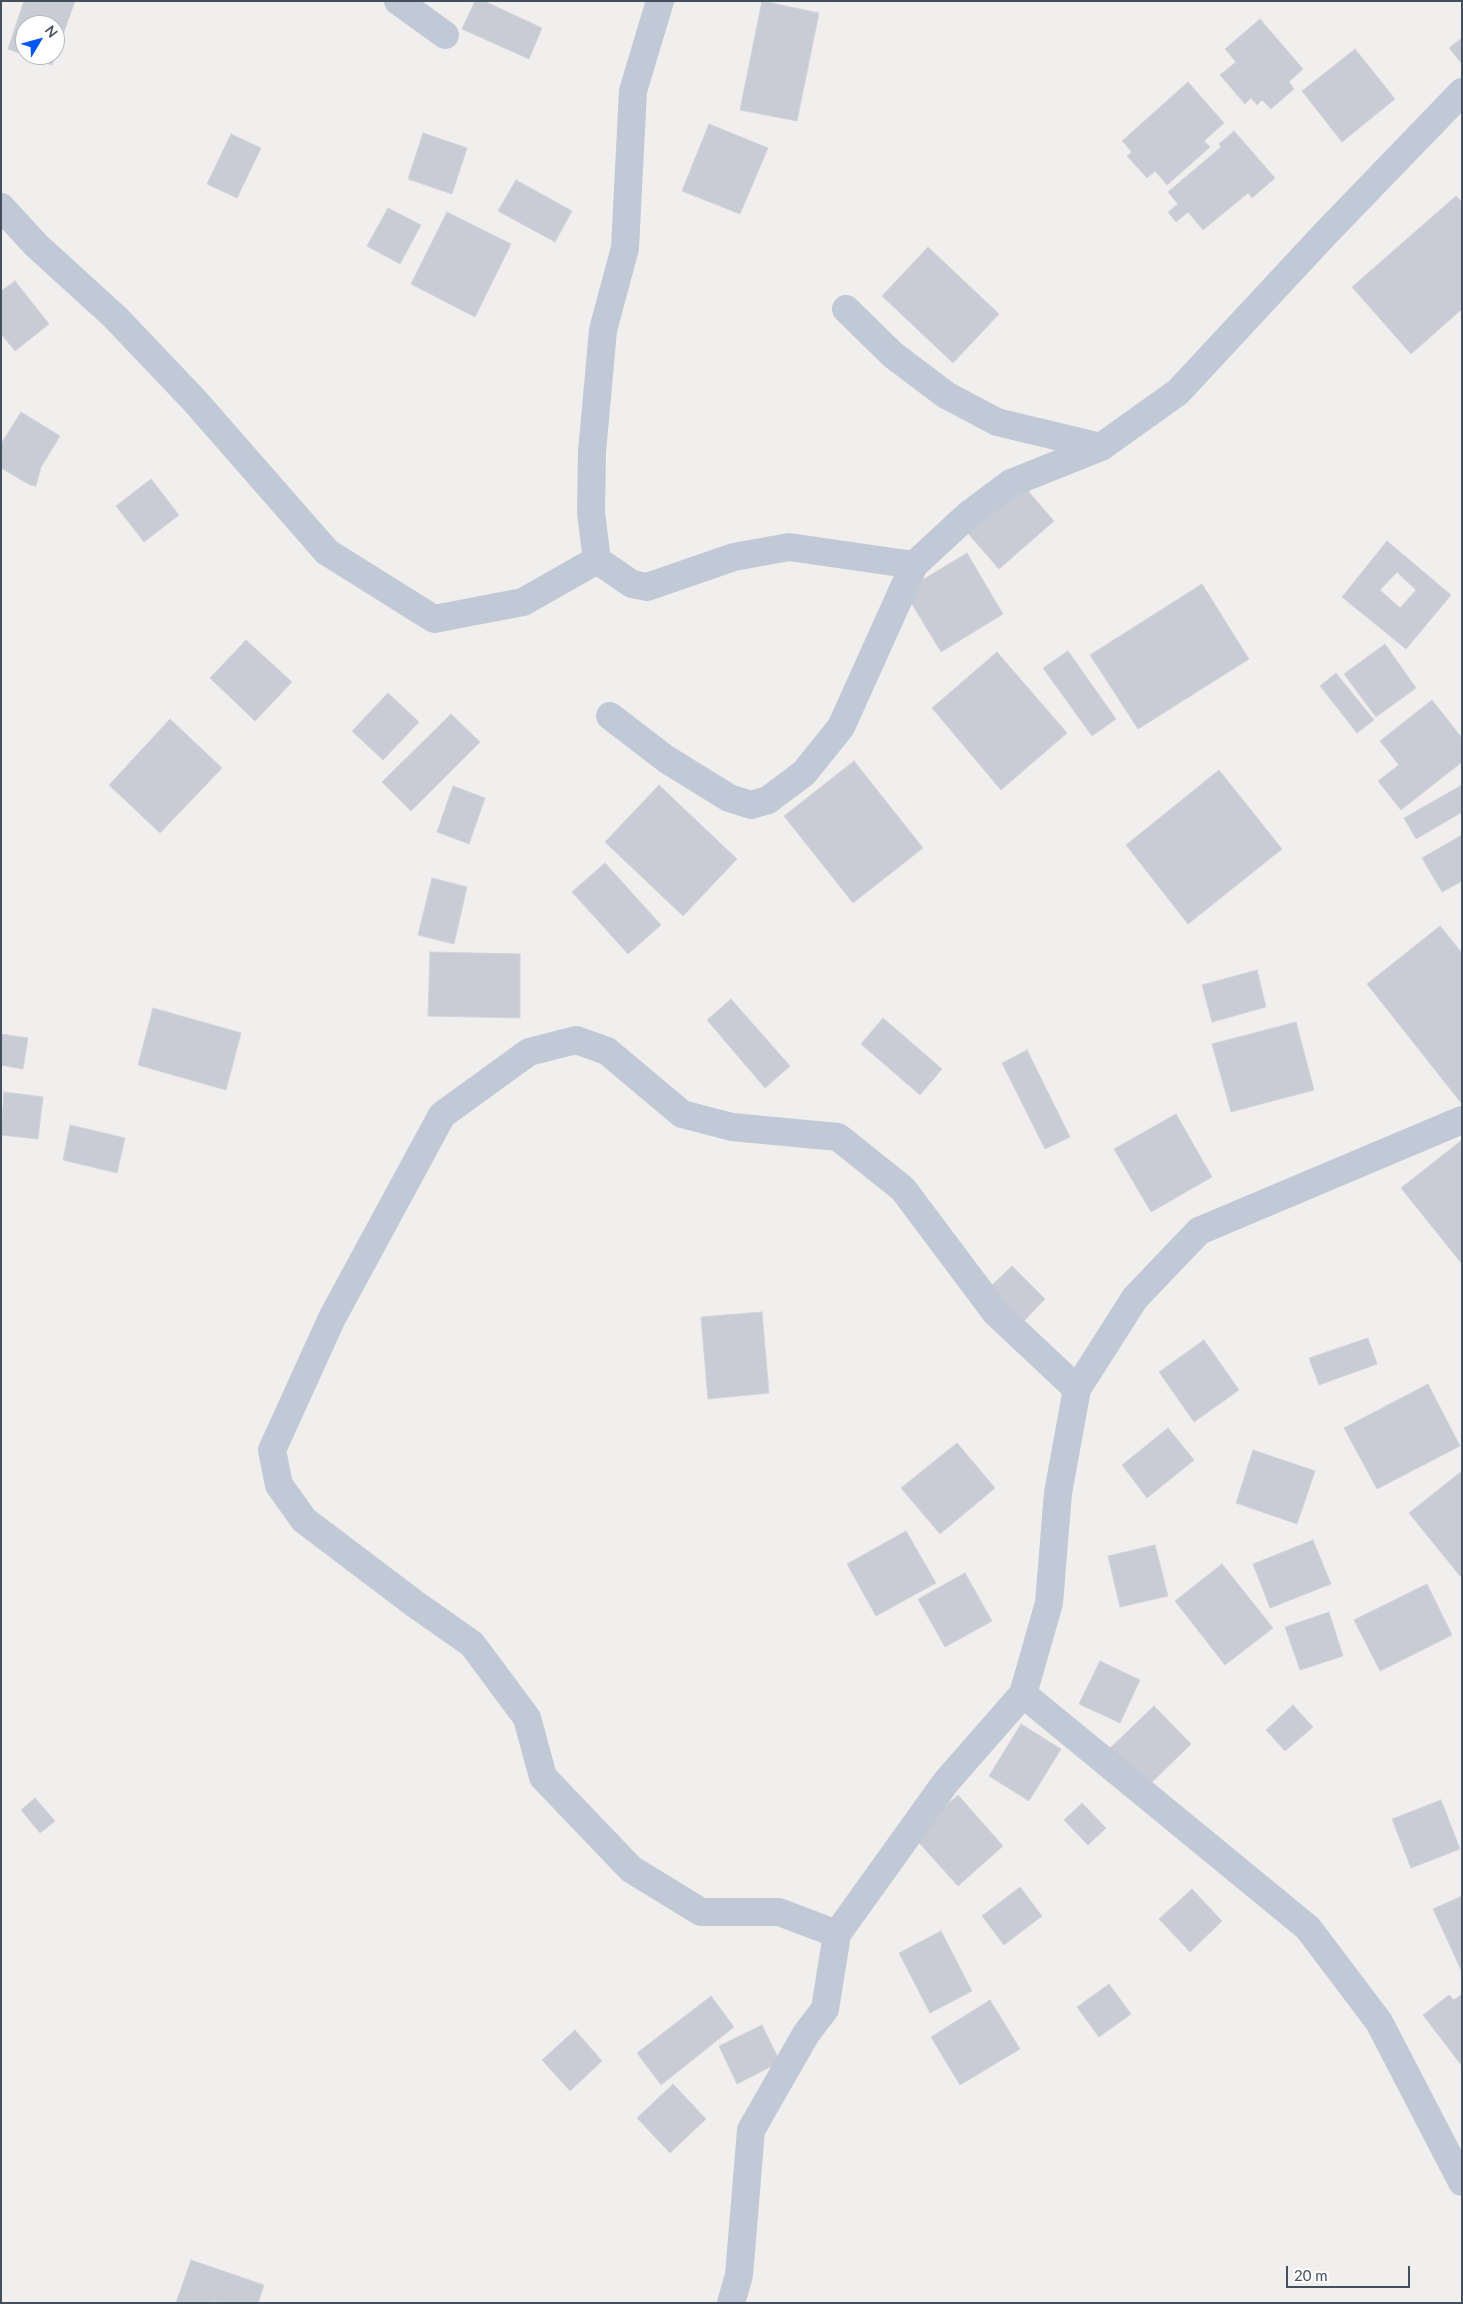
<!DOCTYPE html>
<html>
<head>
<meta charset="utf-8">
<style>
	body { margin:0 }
	#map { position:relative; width:1463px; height:2304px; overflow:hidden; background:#f1eeee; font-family:Lato,sans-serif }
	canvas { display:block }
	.frame { position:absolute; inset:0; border:2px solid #444f5e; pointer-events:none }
	.north { position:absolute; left:15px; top:15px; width:50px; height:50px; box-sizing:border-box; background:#fff; border:1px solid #b4b9bf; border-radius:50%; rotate:53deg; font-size:14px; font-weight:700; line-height:20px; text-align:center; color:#444f5e }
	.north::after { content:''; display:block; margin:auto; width:18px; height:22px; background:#0456f5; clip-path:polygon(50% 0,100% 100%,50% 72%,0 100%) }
	.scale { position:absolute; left:1286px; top:2266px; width:124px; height:22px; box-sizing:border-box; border:2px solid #444f5e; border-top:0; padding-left:6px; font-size:15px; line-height:18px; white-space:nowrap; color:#444f5e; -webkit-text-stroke:4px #fff; paint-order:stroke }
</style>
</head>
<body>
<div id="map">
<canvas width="1463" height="2304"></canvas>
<div class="frame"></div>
<div class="north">N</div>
<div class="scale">20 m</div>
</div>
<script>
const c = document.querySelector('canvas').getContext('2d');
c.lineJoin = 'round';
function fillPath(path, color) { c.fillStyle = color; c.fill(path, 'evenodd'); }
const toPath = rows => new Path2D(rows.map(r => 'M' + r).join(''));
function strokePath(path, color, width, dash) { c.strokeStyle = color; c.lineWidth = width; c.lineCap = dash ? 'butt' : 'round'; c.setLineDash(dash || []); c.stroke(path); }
const building = toPath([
	[24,1,75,1,52,65,8,49,24,1],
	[25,25,55,25,55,55,25,55,25,25],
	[475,1,484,1,542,28,529,59,462,29,475,1],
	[762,1,819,13,797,121,740,110,762,1],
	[1260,19,1303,69,1289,82,1294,89,1271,109,1262,100,1257,105,1251,98,1245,104,1220,75,1236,62,1225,49,1260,19],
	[1462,38,1462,64,1449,48,1462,38],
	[1355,49,1395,99,1342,142,1302,91,1355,49],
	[1188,82,1224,123,1204,141,1210,147,1167,185,1155,171,1147,178,1127,156,1132,152,1122,141,1188,82],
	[709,124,768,148,740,214,682,191,709,124],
	[1234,131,1275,178,1252,198,1248,193,1203,230,1188,212,1176,222,1168,212,1178,204,1168,192,1221,147,1219,144,1234,131],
	[423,133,467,148,452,194,408,179,423,133],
	[231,134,261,148,237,198,207,184,231,134],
	[516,180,572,211,555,242,498,211,516,180],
	[1456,196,1462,202,1462,309,1411,354,1352,287,1456,196],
	[388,208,421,225,400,264,367,246,388,208],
	[447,212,511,244,475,317,411,284,447,212],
	[928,247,999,314,953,363,882,296,928,247],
	[15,281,49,324,15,351,1,334,1,291,15,281],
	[21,412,60,436,41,467,36,486,30,485,1,468,1,444,21,412],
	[151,479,179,515,144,542,116,506,151,479],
	[1021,483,1054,521,999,569,966,531,1021,483],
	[1387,541,1451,595,1406,649,1342,597,1387,541],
	[1397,572,1416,590,1400,608,1380,590,1397,572],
	[967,553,1003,614,941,652,904,591,967,553],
	[1202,584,1249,659,1138,729,1090,655,1202,584],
	[246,640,292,682,255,721,210,678,246,640],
	[1385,644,1416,688,1376,717,1344,674,1385,644],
	[1068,651,1116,719,1092,736,1043,668,1068,651],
	[997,652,1067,733,1001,790,932,708,997,652],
	[1336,673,1374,720,1357,733,1320,686,1336,673],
	[388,693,419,722,383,760,352,731,388,693],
	[1432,700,1462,738,1462,762,1401,810,1378,781,1399,765,1380,741,1432,700],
	[451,714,480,742,411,811,382,782,451,714],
	[170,719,222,768,160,833,109,785,170,719],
	[854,761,923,848,853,903,784,816,854,761],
	[1219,770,1282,849,1188,924,1126,845,1219,770],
	[659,785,737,859,683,916,605,842,659,785],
	[1462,785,1462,812,1416,839,1404,818,1462,785],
	[453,786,485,798,469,844,437,832,453,786],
	[1462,835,1462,881,1442,892,1422,858,1462,835],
	[605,863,661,925,628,954,572,892,605,863],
	[432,878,467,887,454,944,418,935,432,878],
	[1440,926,1462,953,1462,1104,1367,984,1440,926],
	[430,952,520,954,520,1018,428,1016,430,952],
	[1257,970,1266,1007,1212,1022,1202,985,1257,970],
	[731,999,790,1066,765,1088,707,1020,731,999],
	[153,1008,241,1033,226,1090,138,1065,153,1008],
	[883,1018,942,1069,920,1095,861,1044,883,1018],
	[1296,1022,1314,1090,1231,1112,1212,1044,1296,1022],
	[1,1034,28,1038,23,1069,1,1065,1,1034],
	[1027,1050,1070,1137,1045,1149,1002,1063,1027,1050],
	[4,1092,43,1097,38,1139,1,1135,4,1092],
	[1176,1114,1212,1177,1151,1212,1114,1149,1176,1114],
	[70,1125,125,1138,117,1173,63,1160,70,1125],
	[1462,1140,1462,1264,1401,1188,1462,1140],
	[1012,1266,1045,1299,1023,1322,989,1288,1012,1266],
	[762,1312,769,1393,708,1399,701,1317,762,1312],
	[1368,1338,1377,1364,1319,1385,1309,1358,1368,1338],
	[1204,1340,1239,1390,1194,1422,1159,1372,1204,1340],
	[1428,1384,1460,1446,1377,1489,1344,1428,1428,1384],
	[1168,1428,1194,1460,1147,1498,1122,1465,1168,1428],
	[957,1443,995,1488,940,1534,901,1488,957,1443],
	[1253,1450,1315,1471,1297,1524,1236,1503,1253,1450],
	[1462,1471,1462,1574,1460,1576,1409,1513,1462,1471],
	[906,1531,936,1583,876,1616,847,1564,906,1531],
	[1313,1540,1331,1584,1270,1608,1253,1564,1313,1540],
	[1155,1545,1168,1596,1120,1607,1108,1556,1155,1545],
	[1222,1564,1273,1628,1225,1665,1175,1601,1222,1564],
	[965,1573,992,1621,945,1647,918,1599,965,1573],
	[1427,1584,1452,1635,1380,1671,1354,1620,1427,1584],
	[1329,1612,1343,1656,1300,1670,1285,1627,1329,1612],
	[1100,1661,1140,1680,1120,1723,1079,1704,1100,1661],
	[1293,1705,1313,1727,1285,1751,1266,1730,1293,1705],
	[1154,1706,1191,1744,1144,1790,1107,1751,1154,1706],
	[1021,1724,1061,1749,1029,1801,989,1776,1021,1724],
	[958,1795,1003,1846,958,1886,912,1835,958,1795],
	[35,1798,55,1821,40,1833,21,1810,35,1798],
	[1441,1800,1460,1849,1411,1868,1392,1819,1441,1800],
	[1082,1803,1106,1828,1088,1845,1064,1820,1082,1803],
	[1020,1887,1042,1916,1004,1945,982,1916,1020,1887],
	[1192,1889,1222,1921,1190,1952,1159,1919,1192,1889],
	[1462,1896,1462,1972,1433,1909,1462,1896],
	[941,1931,972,1991,930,2013,899,1953,941,1931],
	[1109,1984,1131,2014,1099,2037,1077,2007,1109,1984],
	[1462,1994,1462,2066,1423,2015,1449,1995,1454,2000,1462,1994],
	[711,1996,734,2027,661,2085,637,2053,711,1996],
	[990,2000,1020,2049,960,2085,931,2037,990,2000],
	[762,2025,780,2062,737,2084,719,2046,762,2025],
	[575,2030,602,2061,570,2091,542,2060,575,2030],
	[673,2084,706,2119,670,2153,637,2118,673,2084],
	[191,2260,264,2285,258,2303,221,2303,214,2301,213,2303,176,2303,191,2260]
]);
const street = toPath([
	[398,1,445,35],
	[660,1,633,91,625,248,603,330,592,452,591,513,597,560,632,584,647,587,734,557,789,547,914,565,968,515,1011,483,1101,447,1178,392,1325,234,1462,92],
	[1,207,36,245,115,317,194,400,327,552,434,619,523,602,597,560],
	[846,309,893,355,946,395,997,422,1101,447],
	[610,716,666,759,729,798,751,805,768,800,804,773,841,727,914,565],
	[1023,1694,1308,1928,1379,2022,1462,2182],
	[837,1934,779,1912,701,1912,631,1869,543,1777,527,1718,472,1644,415,1604,304,1520,279,1485,272,1450,332,1318,442,1115,529,1052,576,1040,607,1051,682,1114,732,1127,838,1137,903,1189,996,1313,1077,1389],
	[731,2303,739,2275,751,2130,806,2034,825,2009,837,1934,946,1782,1023,1694,1049,1603,1058,1493,1077,1389,1135,1298,1199,1231,1462,1120]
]);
fillPath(building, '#caccd5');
strokePath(building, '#d2d3db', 1);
strokePath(street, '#c0c9d5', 28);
</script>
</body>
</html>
